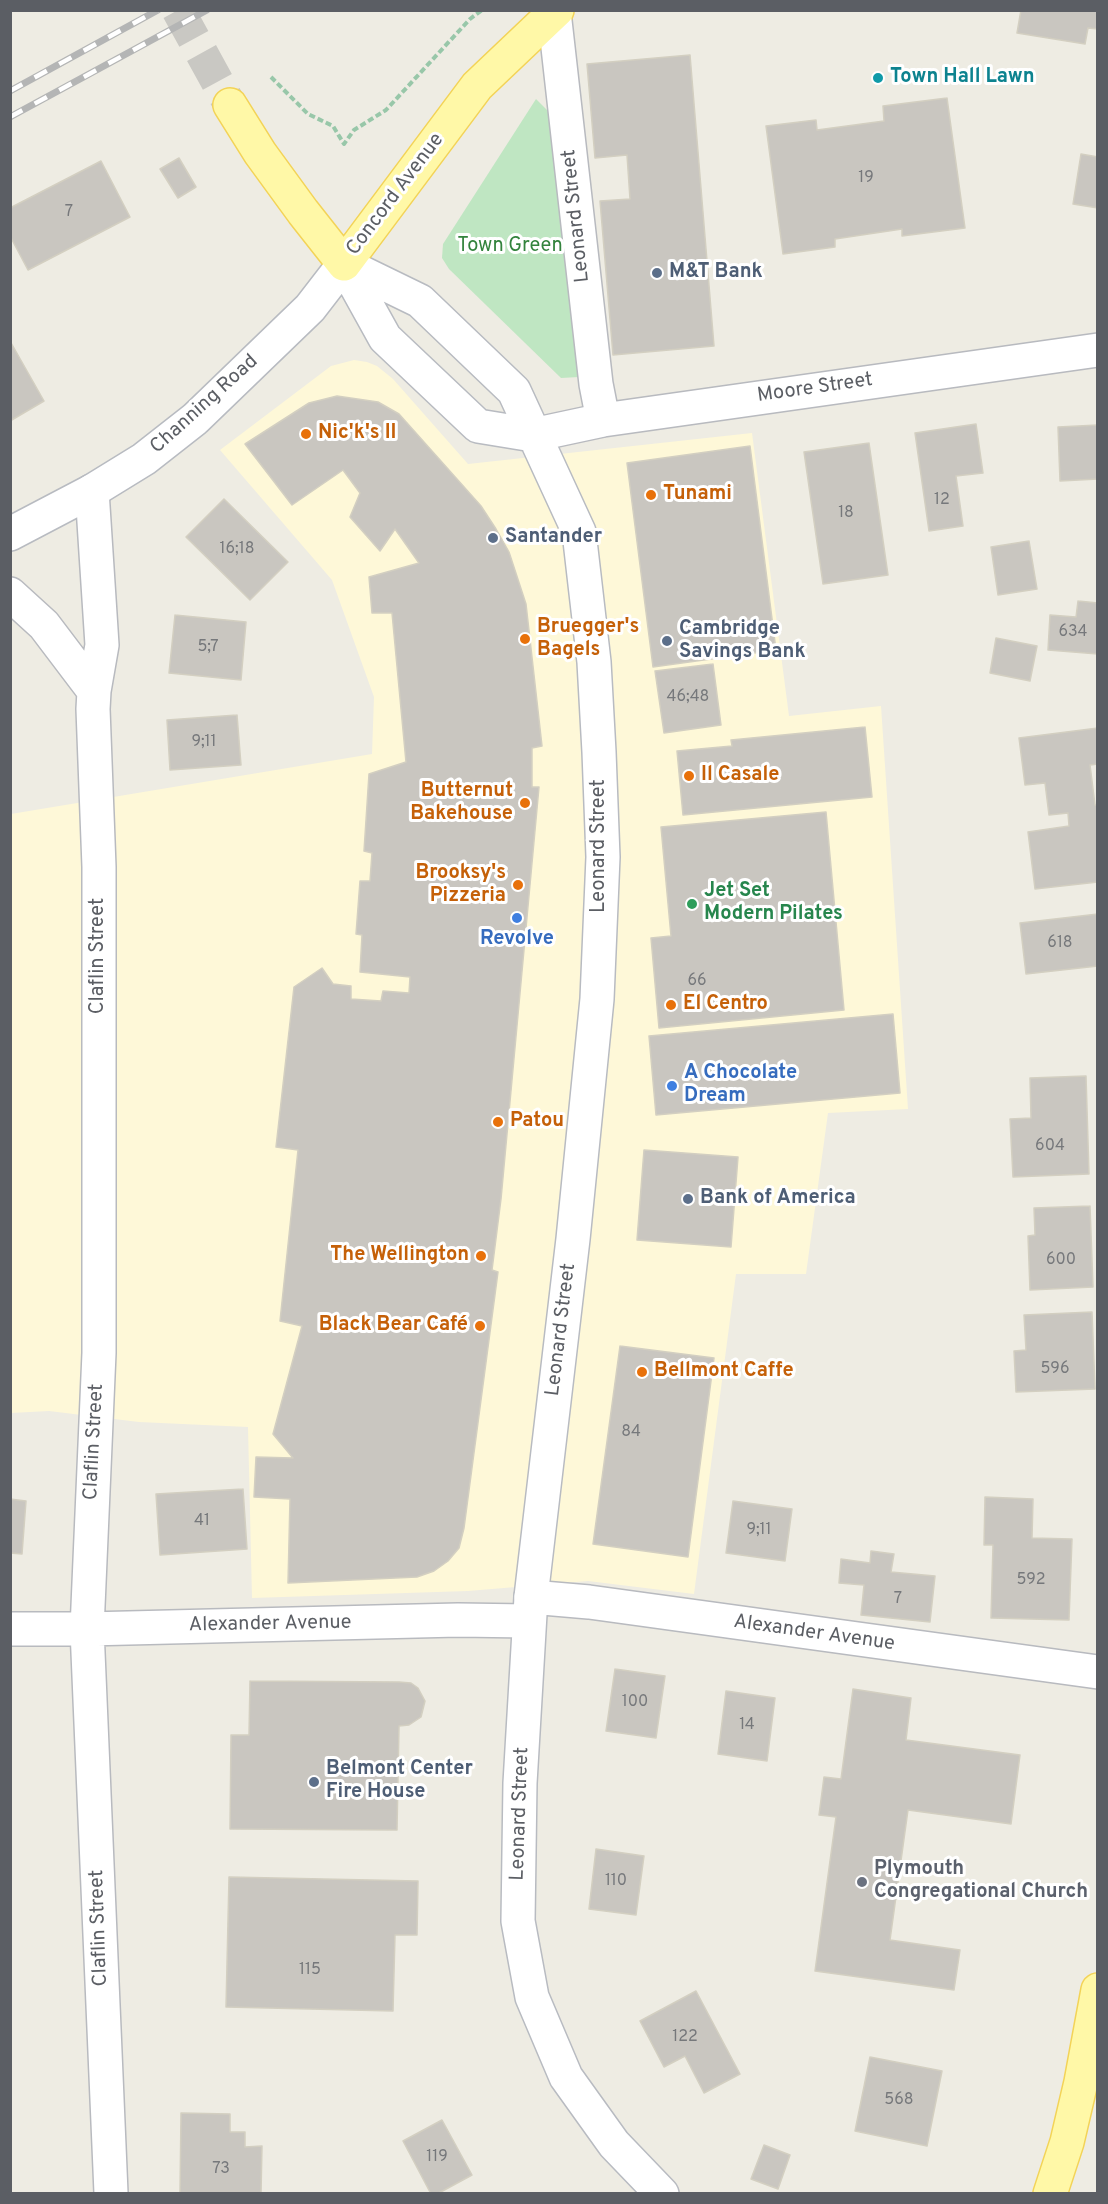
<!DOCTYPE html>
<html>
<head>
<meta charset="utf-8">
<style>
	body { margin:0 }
	#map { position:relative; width:1108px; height:2204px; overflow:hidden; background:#eeece3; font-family:Overpass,sans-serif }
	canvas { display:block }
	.frame { position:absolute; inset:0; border:12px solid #5b5e64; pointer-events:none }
</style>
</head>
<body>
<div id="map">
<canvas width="1108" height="2204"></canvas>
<div class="frame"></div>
</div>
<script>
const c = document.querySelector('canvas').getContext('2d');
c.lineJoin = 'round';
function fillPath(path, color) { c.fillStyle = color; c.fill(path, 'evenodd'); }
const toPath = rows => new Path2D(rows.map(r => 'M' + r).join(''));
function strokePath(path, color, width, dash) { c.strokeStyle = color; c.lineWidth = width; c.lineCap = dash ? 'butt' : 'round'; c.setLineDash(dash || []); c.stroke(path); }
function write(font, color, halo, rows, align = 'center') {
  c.font = font + ' Overpass,sans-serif'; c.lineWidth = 6; c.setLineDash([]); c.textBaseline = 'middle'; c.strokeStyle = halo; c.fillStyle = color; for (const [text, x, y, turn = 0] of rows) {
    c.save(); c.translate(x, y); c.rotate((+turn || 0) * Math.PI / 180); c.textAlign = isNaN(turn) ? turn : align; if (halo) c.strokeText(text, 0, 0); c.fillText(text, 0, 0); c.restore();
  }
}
const commercial = toPath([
	[354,360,367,362,377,366,393,379,468,464,752,433,789,716,881,706,908,1109,828,1113,806,1274,736,1274,694,1594,588,1581,468,1591,252,1598,248,1427,139,1422,49,1411,11,1413,11,814,372,754,374,697,332,580,220,450,331,366]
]);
const green = toPath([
	[536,99,547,110,556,126,579,377,561,378,449,269,442,258,443,244]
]);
const building = toPath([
	[1021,10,1098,10,1098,29,1088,28,1085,44,1017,33,1021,10],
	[690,55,714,346,613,355,600,201,630,199,627,155,595,158,587,64,690,55],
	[947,98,965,228,902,236,902,229,835,239,835,247,783,254,766,126,816,120,817,130,884,121,883,106,947,98],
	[1081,154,1098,157,1098,208,1073,204,1081,154],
	[179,158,196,187,178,198,160,169,179,158],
	[101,161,130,217,28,270,10,236,10,208,101,161],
	[10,341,44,401,10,421,10,341],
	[337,396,378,402,399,414,481,506,496,529,509,552,526,604,542,746,532,748,532,787,539,787,501,1199,492,1270,498,1272,464,1528,459,1548,448,1561,434,1571,417,1577,288,1583,290,1499,254,1497,256,1457,293,1458,273,1434,302,1326,280,1321,298,1150,276,1147,294,987,322,968,333,984,351,986,351,999,381,1001,383,991,409,993,410,977,360,972,362,935,356,934,360,881,370,881,372,853,364,851,369,774,406,762,392,613,372,613,369,577,419,563,395,529,380,551,350,517,360,493,343,470,292,505,245,444,309,403,337,396],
	[976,424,983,473,956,476,963,526,929,531,915,433,976,424],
	[1098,425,1098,479,1060,481,1058,427,1098,425],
	[869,443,888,575,823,584,804,452,869,443],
	[750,446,776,650,653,667,627,463,750,446],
	[224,499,288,562,250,600,186,537,224,499],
	[1029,541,1037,589,998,595,991,547,1029,541],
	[1078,601,1098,603,1098,654,1048,650,1050,615,1076,617,1078,601],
	[175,615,246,622,241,680,169,673,175,615],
	[996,638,1037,646,1030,681,990,673,996,638],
	[713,664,721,725,664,733,655,671,713,664],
	[237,715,241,765,170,770,167,720,237,715],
	[865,727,872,797,683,815,677,751,732,746,731,740,865,727],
	[1098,728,1098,764,1090,765,1095,805,1098,805,1098,882,1035,889,1028,832,1069,826,1068,813,1049,815,1045,783,1025,785,1019,738,1098,728],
	[826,812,844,1010,659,1028,651,938,671,936,661,827,826,812],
	[1098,914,1098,966,1026,974,1020,923,1098,914],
	[893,1014,900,1093,656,1115,649,1036,893,1014],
	[1086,1076,1089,1174,1013,1177,1010,1119,1031,1118,1030,1078,1086,1076],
	[644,1150,738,1157,731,1247,637,1240,644,1150],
	[1090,1206,1093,1287,1030,1290,1028,1236,1035,1235,1034,1208,1090,1206],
	[1092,1312,1095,1389,1016,1392,1014,1351,1026,1350,1024,1315,1092,1312],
	[620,1346,714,1358,688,1557,593,1544,620,1346],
	[243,1489,247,1549,160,1555,156,1494,243,1489],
	[985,1497,1033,1499,1032,1538,1072,1539,1069,1620,991,1618,993,1545,984,1545,985,1497],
	[10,1499,26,1501,22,1554,10,1553,10,1499],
	[733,1501,792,1509,785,1561,726,1553,733,1501],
	[871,1551,894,1554,891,1572,935,1576,930,1622,861,1615,864,1585,839,1583,841,1559,870,1563,871,1551],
	[615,1669,665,1676,656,1738,606,1731,615,1669],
	[250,1681,399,1682,411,1683,418,1688,425,1701,421,1717,409,1725,399,1726,397,1830,230,1829,231,1735,249,1735,250,1681],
	[853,1689,911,1698,906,1740,1020,1755,1011,1824,908,1810,890,1940,960,1950,954,1990,815,1971,836,1817,819,1815,824,1777,841,1779,853,1689],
	[726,1691,775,1698,767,1761,718,1754,726,1691],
	[596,1849,644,1856,636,1915,589,1909,596,1849],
	[229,1877,418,1881,417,1935,395,1935,393,2011,226,2007,229,1877],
	[696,1991,740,2074,704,2093,685,2056,664,2067,640,2021,696,1991],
	[870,2057,942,2071,927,2146,855,2131,870,2057],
	[181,2113,230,2114,230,2132,245,2132,245,2147,262,2146,261,2194,180,2194,181,2113],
	[442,2120,472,2175,437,2194,431,2194,403,2141,442,2120],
	[764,2145,790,2155,778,2189,751,2179,764,2145]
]);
const primaryTunnel = toPath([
	[178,10,230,105]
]);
const path = toPath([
	[271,77,308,114,333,126,344,144,354,130,386,110,470,19,482,10]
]);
const street = toPath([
	[554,12,596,384,603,420],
	[533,435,603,420,1098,350],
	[92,491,102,645,94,691,93,709,99,867,99,1353,87,1629,111,2193],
	[10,594,44,625,94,691],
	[531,1597,589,1602,1098,1672],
	[10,1629,87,1629,458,1620,529,1621]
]);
const secondary = toPath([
	[344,264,420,301,514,391,579,532,594,662,599,752,603,857,597,999,573,1239,531,1597,520,1783,518,1921,532,1997,566,2077,614,2144,662,2194],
	[344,264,385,338,478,426,533,435],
	[10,534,92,491,144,459,195,419,310,308,344,264]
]);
const primary = toPath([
	[230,105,260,153,303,212,344,264,477,86,557,10],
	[1050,2194,1067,2142,1081,2082,1098,1990]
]);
const rail = toPath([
	[10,91,158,10],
	[10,117,207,10]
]);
const markers = [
	[878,78,6,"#0f9aa8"],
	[657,273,6,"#5c6f8a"],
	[306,434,6,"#e8710a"],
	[651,495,6,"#e8710a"],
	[493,538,6,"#5c6f8a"],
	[525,639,6,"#e8710a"],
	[667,641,6,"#5c6f8a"],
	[689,776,6,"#e8710a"],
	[525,803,6,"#e8710a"],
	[518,885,6,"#e8710a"],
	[692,904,6,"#2e9e5b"],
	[517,918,6,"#3f7fe0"],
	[671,1005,6,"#e8710a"],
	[672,1086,6,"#3f7fe0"],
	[498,1122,6,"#e8710a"],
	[688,1199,6,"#5c6f8a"],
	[481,1256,6,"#e8710a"],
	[480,1326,6,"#e8710a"],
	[642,1372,6,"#e8710a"],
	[314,1782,6,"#5c6f8a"],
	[862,1882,6,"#6b7280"]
];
const numberNames = [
	["19",866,179],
	["7",69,213],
	["12",942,501],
	["18",846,514],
	["16;18",237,550],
	["634",1073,633],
	["5;7",208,648],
	["46;48",688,698],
	["9;11",204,743],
	["618",1060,944],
	["66",697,982],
	["604",1050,1147],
	["600",1061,1261],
	["596",1055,1370],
	["84",631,1433],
	["41",202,1522],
	["9;11",759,1531],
	["592",1031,1581],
	["7",898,1600],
	["100",635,1703],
	["14",747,1726],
	["110",616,1882],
	["115",310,1971],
	["122",685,2038],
	["568",899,2101],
	["119",437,2158],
	["73",221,2170]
];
const cultureNames = [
	["Town Hall Lawn",890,78]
];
const streetNames = [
	["Concord Avenue",396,195,-53],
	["Leonard Street",577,216,-96],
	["Moore Street",815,389,-8],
	["Channing Road",205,405,-42],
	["Leonard Street",600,846,-90],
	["Claflin Street",99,956,-90],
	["Leonard Street",562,1330,-83],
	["Claflin Street",95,1442,-87],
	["Alexander Avenue",270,1625,-1],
	["Alexander Avenue",814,1634,8],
	["Leonard Street",521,1814,-88],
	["Claflin Street",100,1928,-92]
];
const parkNames = [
	["Town Green",510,247]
];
const serviceNames = [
	["M&T Bank",669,273],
	["Santander",505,538],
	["Cambridge",679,630],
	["Savings Bank",679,653],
	["Bank of America",700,1199],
	["Belmont Center",326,1770],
	["Fire House",326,1793]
];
const foodNames = [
	["Nic'k's II",318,434],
	["Tunami",663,495],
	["Bruegger's",537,628],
	["Bagels",537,651],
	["Il Casale",701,776],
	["Butternut",513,792,"right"],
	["Bakehouse",513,815,"right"],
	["Brooksy's",506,874,"right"],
	["Pizzeria",506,897,"right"],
	["El Centro",683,1005],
	["Patou",510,1122],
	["The Wellington",469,1256,"right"],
	["Black Bear Café",468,1326,"right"],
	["Bellmont Caffe",654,1372]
];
const leisureNames = [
	["Jet Set",704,892],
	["Modern Pilates",704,915]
];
const shopNames = [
	["Revolve",517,940],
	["A Chocolate",684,1074,"left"],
	["Dream",684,1097,"left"]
];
const worshipNames = [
	["Plymouth",874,1870],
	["Congregational Church",874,1893]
];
fillPath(commercial, '#fef8d8');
fillPath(green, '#bfe6c2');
fillPath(building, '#c9c6c0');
strokePath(building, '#d3cfc1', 1.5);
strokePath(primaryTunnel, '#c9c8c3', 33, [33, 16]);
strokePath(street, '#b8babf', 36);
strokePath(secondary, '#b8bbc1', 36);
strokePath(primary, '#f3d357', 36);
strokePath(path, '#98c7a9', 4, [6, 3]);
strokePath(street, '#fff', 33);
strokePath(secondary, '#fff', 33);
strokePath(primary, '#fff8a7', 33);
strokePath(rail, '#b4b5b5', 7);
strokePath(rail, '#fff', 4.5, [14]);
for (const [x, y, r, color] of markers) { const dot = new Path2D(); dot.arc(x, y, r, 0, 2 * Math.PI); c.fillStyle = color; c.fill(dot); strokePath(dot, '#fff', 2); }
write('16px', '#76787b', null, numberNames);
write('bold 20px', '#0d838f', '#fff', cultureNames, 'left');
write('20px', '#5b5e64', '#fff', streetNames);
write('20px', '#33833d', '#fff', parkNames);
write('bold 20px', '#4e5e75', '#fff', serviceNames, 'left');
write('bold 20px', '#c56008', '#fff', foodNames, 'left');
write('bold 20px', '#27864d', '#fff', leisureNames, 'left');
write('bold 20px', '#366cbe', '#fff', shopNames);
write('bold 20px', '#5b616d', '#fff', worshipNames, 'left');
</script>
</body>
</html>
